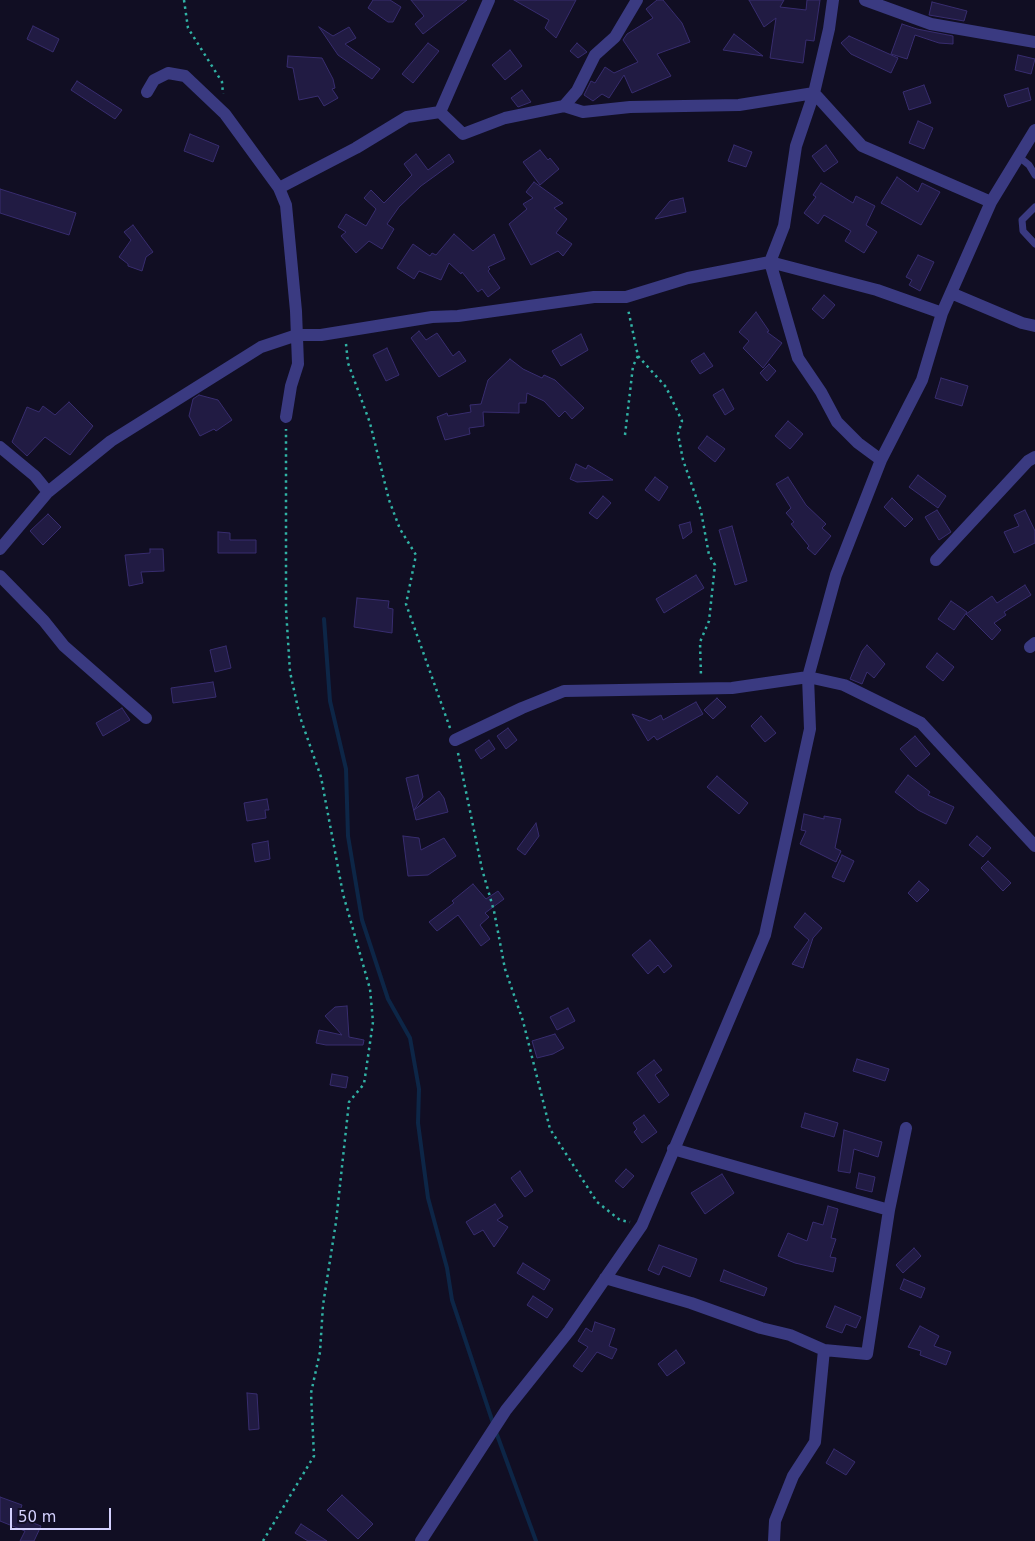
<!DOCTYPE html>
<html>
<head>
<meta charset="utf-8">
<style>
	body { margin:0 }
	#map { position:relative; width:1035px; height:1541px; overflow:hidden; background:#110e23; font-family:"DejaVu Sans",sans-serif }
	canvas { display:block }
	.scale { position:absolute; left:10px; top:1508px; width:101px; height:22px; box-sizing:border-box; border:2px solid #d4d1fe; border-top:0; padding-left:6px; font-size:15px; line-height:18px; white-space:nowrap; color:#d4d1fe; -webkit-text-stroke:4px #110e23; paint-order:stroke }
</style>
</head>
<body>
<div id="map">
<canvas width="1035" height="1541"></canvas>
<div class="scale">50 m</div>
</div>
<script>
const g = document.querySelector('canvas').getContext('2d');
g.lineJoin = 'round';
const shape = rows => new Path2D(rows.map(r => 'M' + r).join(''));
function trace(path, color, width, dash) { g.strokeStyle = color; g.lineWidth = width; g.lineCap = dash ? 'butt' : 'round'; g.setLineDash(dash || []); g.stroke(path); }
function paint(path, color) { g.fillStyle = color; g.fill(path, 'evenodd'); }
trace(shape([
	[324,619,330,701,346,769,348,836,362,920,388,999,410,1038,419,1089,418,1123,428,1198,447,1268,452,1300,493,1423],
	[496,1432,536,1541]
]), '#0d2647', 4);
const building = shape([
	[373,0,390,0,401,7,393,22,388,22,368,8,373,0],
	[411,0,467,0,423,34,415,24,424,16,411,0],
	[514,0,576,0,556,38,545,28,549,20,514,0],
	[657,0,663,0,682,23,690,42,657,54,671,76,632,93,624,75,609,98,602,94,593,101,584,95,591,81,595,83,605,67,614,73,638,62,623,40,627,34,653,18,646,9,657,0],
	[749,0,784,0,780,7,806,10,807,0,820,0,814,41,806,40,803,63,770,58,776,18,764,27,749,0],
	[932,2,967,11,964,21,929,15,932,2],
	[902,24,917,29,953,36,953,44,939,43,915,35,907,59,891,54,902,24],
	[33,26,59,39,53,52,27,39,33,26],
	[319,27,333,36,349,27,356,38,345,44,380,69,372,79,338,55,319,27],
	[734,34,763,56,723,50,734,34],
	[849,36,898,58,891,73,851,54,841,43,849,36],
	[428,43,439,51,413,83,402,74,428,43],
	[577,43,587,52,578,58,570,51,577,43],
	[510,50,522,66,505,80,492,65,510,50],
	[1018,55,1035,59,1031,74,1015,70,1018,55],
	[288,56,322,58,333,79,335,88,332,89,338,98,324,106,318,96,299,100,293,68,287,67,288,56],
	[77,81,122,110,115,119,71,90,77,81],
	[924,85,931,103,909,110,903,92,924,85],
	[1028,88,1031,100,1008,107,1004,95,1028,88],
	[522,90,531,102,518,107,511,98,522,90],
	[918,121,933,128,924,149,909,143,918,121],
	[190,134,219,146,213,162,184,151,190,134],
	[734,145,752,152,746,167,728,161,734,145],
	[826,145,838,162,824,172,812,156,826,145],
	[540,150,548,160,550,158,559,169,540,185,523,162,540,150],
	[416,154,428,170,449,154,454,162,421,186,399,207,387,224,394,229,382,249,369,241,356,253,341,236,346,232,338,227,346,214,366,226,376,209,364,198,371,190,384,203,412,175,404,164,416,154],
	[897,177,918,192,922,183,940,192,921,225,881,203,897,177],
	[534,182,563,203,554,208,567,219,556,233,572,244,563,256,558,251,531,265,509,224,527,209,523,204,533,198,526,192,534,182],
	[821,183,853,203,856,196,875,206,866,225,877,232,864,253,845,241,851,231,824,215,818,224,804,213,816,197,813,195,821,183],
	[0,189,76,213,69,235,0,213,0,189],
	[683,198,686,212,655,219,670,201,683,198],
	[133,225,153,252,146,257,142,271,128,266,128,264,119,257,131,240,124,232,133,225],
	[454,234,473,251,494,234,505,259,488,267,490,269,488,271,500,288,488,297,482,289,478,292,462,272,461,274,449,263,441,280,419,271,414,279,397,268,413,244,430,256,432,253,436,255,454,234],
	[918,255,934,262,920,291,909,285,912,280,906,277,918,255],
	[824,295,835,305,823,319,812,309,824,295],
	[756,312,769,331,767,332,782,343,763,368,743,348,749,341,739,332,756,312],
	[419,331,426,340,437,333,453,356,459,351,466,361,439,377,411,338,419,331],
	[581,334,588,350,561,366,552,351,581,334],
	[387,348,399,375,386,381,373,355,387,348],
	[704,353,713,366,700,374,691,361,704,353],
	[510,359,523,369,542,378,544,375,555,380,584,408,572,419,565,411,559,417,544,401,527,393,526,403,519,403,519,413,483,412,484,426,469,428,470,434,445,440,437,417,447,413,448,416,471,412,470,405,481,404,488,380,510,359],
	[769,364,776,371,767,381,760,373,769,364],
	[941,378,968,386,962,406,935,398,941,378],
	[723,389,734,409,725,415,713,395,723,389],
	[199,395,218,400,232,420,216,431,214,429,200,436,189,416,193,399,199,395],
	[69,402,93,426,70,455,45,437,27,456,12,442,27,407,39,412,43,406,55,415,69,402],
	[788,421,803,434,790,449,775,436,788,421],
	[707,436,725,449,715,462,698,448,707,436],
	[576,464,586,469,588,465,613,480,577,482,570,479,576,464],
	[918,475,946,496,938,508,909,487,918,475],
	[655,477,668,487,659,501,645,490,655,477],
	[788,477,806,505,826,524,822,528,831,536,815,555,807,548,809,546,791,524,794,522,786,513,791,508,776,484,788,477],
	[603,496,611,503,597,519,589,513,603,496],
	[892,498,913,519,905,527,884,507,892,498],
	[937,510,951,532,939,540,925,517,937,510],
	[1025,510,1035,531,1035,543,1014,553,1004,532,1019,526,1014,515,1025,510],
	[48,514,61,527,43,545,30,531,48,514],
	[690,522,692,532,683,539,679,525,690,522],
	[732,526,747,581,735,585,719,530,732,526],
	[218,532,230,533,230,540,256,540,256,553,218,553,218,532],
	[150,549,163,549,164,571,141,572,143,583,129,586,125,555,150,553,150,549],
	[696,575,704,588,664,613,656,599,696,575],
	[1025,585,1031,595,1004,612,1006,615,994,623,1001,630,992,640,966,614,992,596,997,603,1025,585],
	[357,598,389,601,388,608,393,609,392,633,354,627,357,598],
	[951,601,967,612,954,630,938,619,951,601],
	[867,645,885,664,874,678,867,672,862,684,850,679,862,651,867,645],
	[226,646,231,668,215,672,210,650,226,646],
	[937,653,954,667,943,681,926,667,937,653],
	[213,682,216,697,173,703,171,688,213,682],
	[717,698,726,707,713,719,704,710,717,698],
	[696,702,703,714,657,740,654,736,648,741,632,714,650,721,661,715,663,720,696,702],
	[122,708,130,720,103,736,96,723,122,708],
	[761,716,776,733,765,742,751,726,761,716],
	[508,728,517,740,506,749,497,736,508,728],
	[915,736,930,754,916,767,900,749,915,736],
	[489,740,495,749,481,759,475,750,489,740],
	[418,775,423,797,414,810,439,791,444,798,448,812,416,820,406,778,418,775],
	[908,775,930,792,928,795,954,807,946,824,918,810,895,792,908,775],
	[717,776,748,803,739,814,707,787,717,776],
	[267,799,269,810,265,810,266,818,247,821,244,803,267,799],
	[804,814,824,819,824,816,841,819,835,848,841,851,836,862,800,844,806,831,801,830,804,814],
	[536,823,539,836,525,855,517,849,536,823],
	[403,836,419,838,421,850,444,838,456,856,428,875,408,876,403,836],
	[977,836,991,848,983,857,969,845,977,836],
	[268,841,270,859,255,862,252,844,268,841],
	[842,855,854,861,844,882,832,877,842,855],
	[988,861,1011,883,1003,891,981,868,988,861],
	[919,881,929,890,917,902,908,893,919,881],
	[473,884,486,899,498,891,504,899,485,913,489,917,480,925,490,939,481,946,458,915,437,931,429,922,454,903,452,901,473,884],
	[805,913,822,928,813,938,803,968,792,964,809,940,794,927,805,913],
	[650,940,672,966,664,973,658,965,648,974,632,955,650,940],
	[347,1006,349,1037,364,1040,363,1045,326,1045,316,1043,319,1030,342,1035,325,1016,335,1007,347,1006],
	[568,1008,575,1021,557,1030,550,1017,568,1008],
	[555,1034,564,1048,553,1054,537,1058,532,1041,555,1034],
	[857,1059,889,1069,885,1081,853,1071,857,1059],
	[654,1060,662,1070,655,1075,669,1095,659,1103,637,1073,654,1060],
	[332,1074,348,1077,346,1088,330,1085,332,1074],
	[805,1113,838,1123,834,1137,801,1127,805,1113],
	[644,1115,657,1132,642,1143,634,1132,637,1129,633,1123,644,1115],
	[844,1130,882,1142,878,1157,854,1149,850,1173,838,1171,844,1130],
	[626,1169,634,1176,623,1188,615,1181,626,1169],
	[520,1171,533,1191,525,1197,511,1178,520,1171],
	[859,1173,875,1177,872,1192,856,1188,859,1173],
	[722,1174,734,1193,705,1214,691,1193,722,1174],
	[495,1204,503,1216,497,1220,508,1227,494,1247,483,1230,474,1235,466,1222,495,1204],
	[828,1206,838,1209,831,1238,836,1239,830,1257,836,1258,833,1272,795,1263,778,1256,788,1233,807,1241,813,1222,823,1225,828,1206],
	[659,1245,697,1259,690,1277,663,1266,659,1275,648,1270,659,1245],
	[914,1248,921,1256,903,1273,896,1265,914,1248],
	[523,1263,550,1280,544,1290,517,1273,523,1263],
	[724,1270,767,1288,764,1296,720,1281,724,1270],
	[904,1279,925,1288,921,1298,900,1289,904,1279],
	[533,1296,553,1309,547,1318,527,1305,533,1296],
	[835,1306,861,1317,856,1328,846,1324,842,1333,826,1327,835,1306],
	[595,1322,615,1329,609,1346,617,1349,612,1359,597,1352,582,1372,573,1366,588,1347,578,1341,586,1328,592,1332,595,1322],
	[920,1326,939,1336,934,1346,951,1352,946,1365,920,1355,921,1351,908,1347,920,1326],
	[676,1350,685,1363,667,1376,658,1364,676,1350],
	[247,1393,257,1394,259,1429,249,1430,247,1393],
	[834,1449,855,1462,846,1475,826,1463,834,1449],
	[342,1495,373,1524,358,1539,327,1510,342,1495],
	[0,1497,22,1505,18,1517,41,1526,34,1541,20,1541,25,1531,0,1521,0,1497],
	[301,1524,327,1541,308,1541,295,1533,301,1524]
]);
paint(building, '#211b43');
trace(building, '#382d6f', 1);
trace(shape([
	[184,0,188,28,222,82,223,94],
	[346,344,348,363,370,423,389,500,400,529,416,555,406,604,450,728],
	[638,356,666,387,682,421,678,434,683,460,701,511,709,555,715,565,709,621,700,642,701,676],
	[625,435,633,366,638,356,628,309],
	[458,753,482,869,494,911,505,969,523,1021,550,1129,597,1202,620,1220,630,1222],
	[263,1541,314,1456,311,1393,320,1352,323,1305,336,1222,349,1102,364,1084,373,1022,370,989,343,894,321,777,300,717,290,672,286,609,286,429]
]), '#31b2a5', 2.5, [2.5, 4]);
trace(shape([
	[1019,157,1029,165,1035,175],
	[1035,207,1022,220,1023,231,1035,244]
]), '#3a3a81', 7);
trace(shape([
	[865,0,931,24,1035,42],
	[147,92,154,80,168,73,185,76,225,114,279,188],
	[564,106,583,112,630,107,739,105,814,93,862,146,991,202],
	[440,112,463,134,505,118,564,106,577,91,595,55,615,37,637,0],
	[770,262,798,358,821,392,837,422,858,443,881,460],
	[770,262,877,290,942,313],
	[951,293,1022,323,1035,326],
	[286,417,291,386,298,364,296,311,286,205,279,188,356,148,407,117,440,112,489,0],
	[0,447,35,476,48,492],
	[0,549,48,492,111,441,261,347,297,335,321,335,432,317,458,316,594,297,626,297,688,278,770,262,784,226,796,146,814,93,829,29,833,0],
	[936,560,1028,461,1035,457],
	[0,576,44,621,64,646,146,718],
	[1030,647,1035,643],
	[455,740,522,708,564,691,732,688,808,677,844,685,921,723,1035,846],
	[673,1149,889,1210],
	[605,1278,691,1303,761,1328,790,1335,824,1350,867,1354,889,1210,906,1128],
	[421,1541,506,1410,569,1331,642,1225,765,935,810,729,808,677,836,575,881,460,922,380,942,313,991,202,1035,130],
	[774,1541,775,1521,793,1476,815,1442,824,1350]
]), '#3a3a81', 12);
</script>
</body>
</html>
